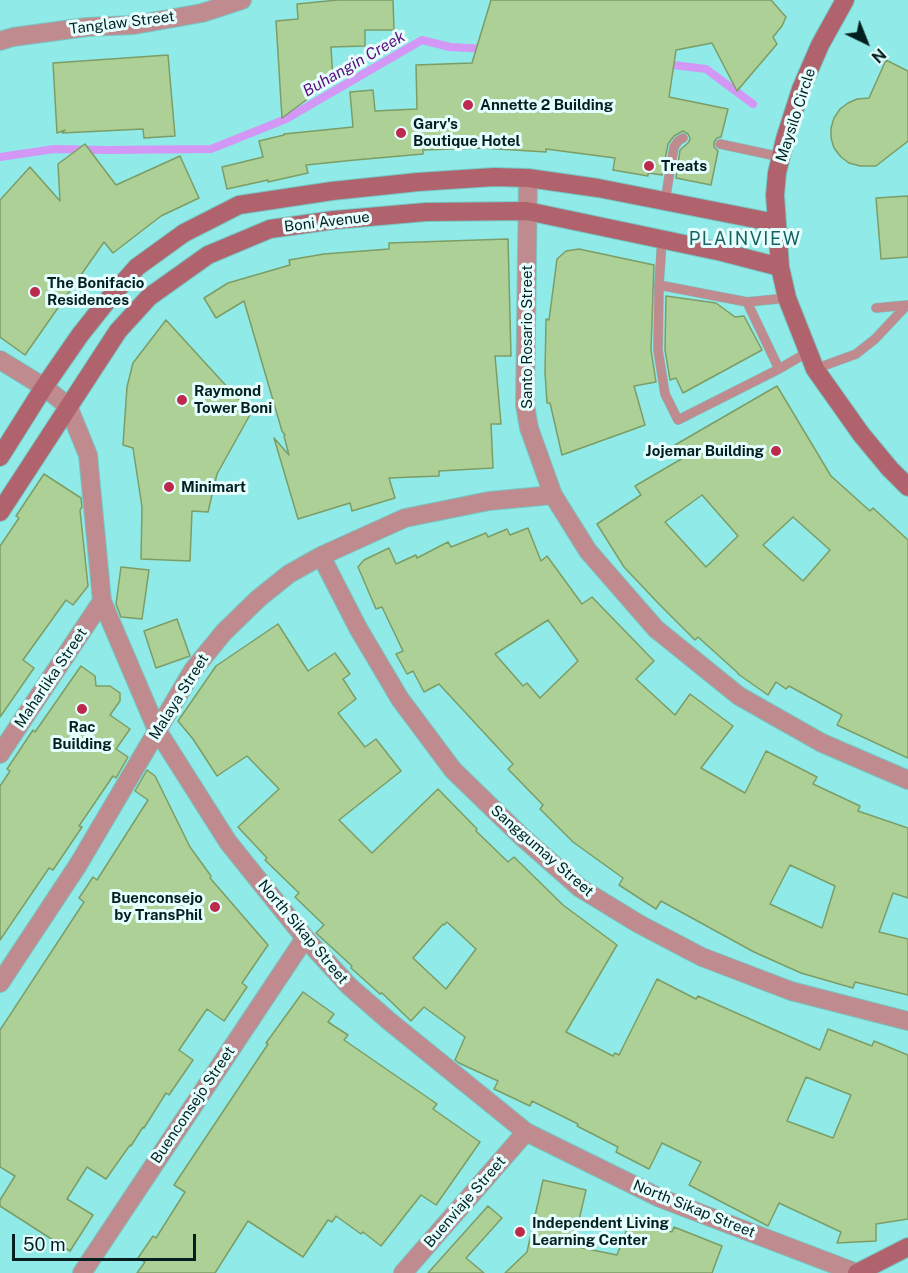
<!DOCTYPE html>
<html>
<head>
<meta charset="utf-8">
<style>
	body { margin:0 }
	#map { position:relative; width:908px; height:1273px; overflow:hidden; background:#90eae7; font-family:"Public Sans",sans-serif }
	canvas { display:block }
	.north { position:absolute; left:836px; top:12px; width:60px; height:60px; -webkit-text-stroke:4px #e6fffe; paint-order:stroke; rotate:137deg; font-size:16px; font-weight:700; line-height:24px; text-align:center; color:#032020 }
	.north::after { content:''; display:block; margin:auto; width:21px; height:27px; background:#032020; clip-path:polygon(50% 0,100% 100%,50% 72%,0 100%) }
	.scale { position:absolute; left:12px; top:1234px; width:184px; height:27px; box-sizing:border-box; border:3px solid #032020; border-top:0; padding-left:8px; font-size:18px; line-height:21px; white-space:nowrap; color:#032020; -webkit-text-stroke:4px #e6fffe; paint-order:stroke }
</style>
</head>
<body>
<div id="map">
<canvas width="908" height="1273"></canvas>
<div class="north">N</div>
<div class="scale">50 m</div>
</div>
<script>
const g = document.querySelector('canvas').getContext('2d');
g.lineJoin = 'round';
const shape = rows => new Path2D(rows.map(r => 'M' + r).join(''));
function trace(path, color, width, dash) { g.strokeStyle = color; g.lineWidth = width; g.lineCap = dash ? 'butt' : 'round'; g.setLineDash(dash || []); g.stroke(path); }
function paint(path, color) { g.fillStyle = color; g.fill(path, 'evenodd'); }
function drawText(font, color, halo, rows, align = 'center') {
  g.font = font + ' "Public Sans",sans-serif'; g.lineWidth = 6; g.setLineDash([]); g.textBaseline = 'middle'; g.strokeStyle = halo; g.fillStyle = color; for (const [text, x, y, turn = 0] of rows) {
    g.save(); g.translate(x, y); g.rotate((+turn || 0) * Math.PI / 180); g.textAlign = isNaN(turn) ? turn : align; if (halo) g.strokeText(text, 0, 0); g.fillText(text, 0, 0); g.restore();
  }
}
trace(shape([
	[665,64,706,69,753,104],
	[0,157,54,149,107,150,211,149,286,119,422,40,450,47,486,49]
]), '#d397f5', 8);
const building = shape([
	[338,0,393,0,394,30,365,30,365,46,331,47,333,80,282,118,276,21,298,19,297,4,338,0],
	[491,0,771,0,786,17,782,26,773,37,777,44,737,91,712,43,676,50,669,97,728,109,721,137,717,138,714,142,714,147,718,151,711,185,676,178,680,150,689,142,690,138,688,134,683,131,674,136,668,144,662,175,648,173,648,176,613,170,615,158,546,149,546,152,482,148,423,150,423,154,355,160,306,165,308,173,268,182,268,180,227,189,222,167,263,157,259,141,284,135,284,134,353,127,350,92,373,90,375,111,417,109,416,65,472,63,491,0],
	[168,55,175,136,144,138,143,129,62,133,65,130,57,133,53,63,168,55],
	[886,60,908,71,908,141,876,166,860,166,849,163,841,157,834,148,831,138,831,128,834,118,840,109,848,103,857,99,869,98,886,60],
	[85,144,116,185,180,156,199,198,161,216,113,253,104,242,25,355,0,337,0,200,30,167,60,201,58,164,85,144],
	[908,196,908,257,881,259,876,198,908,196],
	[508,239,511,356,495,356,501,424,491,424,493,468,439,471,439,476,389,478,395,498,352,511,350,503,298,519,274,438,289,455,284,436,285,435,282,431,244,301,216,318,204,298,228,283,290,265,289,260,324,254,389,249,389,243,508,239],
	[579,249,654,265,651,350,656,382,634,386,645,425,562,455,550,403,547,403,545,372,546,319,549,320,557,259,566,251,579,249],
	[666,296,716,303,735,317,744,316,762,350,683,393,676,378,670,380,665,350,666,296],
	[166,320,251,413,217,474,208,512,192,511,190,561,141,559,142,507,133,448,123,445,127,387,133,363,166,320],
	[777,386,831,476,870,511,873,508,908,540,908,758,837,725,842,715,789,686,786,689,776,682,768,695,738,674,738,673,698,637,695,640,659,604,624,567,597,524,641,495,635,486,683,458,675,445,777,386],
	[702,495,738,536,706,567,665,522,702,495],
	[793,517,830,550,803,581,763,545,793,517],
	[44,474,81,498,82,507,80,510,88,586,73,605,66,600,23,660,34,668,0,717,0,546,19,518,16,516,44,474],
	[528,528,541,561,547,556,582,604,592,597,654,661,636,679,675,715,690,694,733,726,701,768,745,793,766,751,817,777,813,784,860,806,858,811,908,828,908,898,893,893,879,932,908,939,908,995,855,982,853,988,801,973,754,952,661,901,656,909,619,885,623,878,573,842,540,809,543,805,508,769,513,764,439,684,424,692,413,671,407,674,396,654,403,651,382,607,376,609,358,567,364,560,389,548,396,564,416,555,417,558,448,542,451,547,486,533,488,537,507,529,510,535,528,528],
	[548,620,578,661,540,698,527,683,523,686,495,654,548,620],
	[790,865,835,886,822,928,770,904,790,865],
	[121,567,149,570,142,619,121,617,116,604,121,567],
	[177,619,190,656,156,668,144,631,177,619],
	[278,624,308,671,335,653,350,674,343,679,356,699,338,713,365,747,376,739,401,771,339,820,372,853,438,789,477,829,476,831,508,862,514,857,563,905,617,945,566,1032,613,1056,615,1053,619,1055,657,979,696,999,698,996,820,1050,828,1029,872,1046,874,1041,908,1055,908,1219,876,1224,876,1241,837,1243,841,1232,779,1203,768,1226,689,1185,701,1162,662,1143,649,1169,616,1152,618,1147,577,1126,578,1124,532,1101,530,1106,494,1089,498,1081,459,1063,455,1060,465,1037,424,1007,411,1021,382,993,380,994,351,968,352,966,316,933,324,925,295,897,299,893,265,860,267,858,238,827,279,789,247,756,217,776,193,739,178,721,216,666,278,624],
	[447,922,476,949,446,989,413,958,443,924,444,925,447,922],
	[806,1077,851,1095,833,1138,787,1121,806,1077],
	[81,666,95,676,96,686,110,686,120,693,120,701,110,715,130,729,116,749,128,757,116,778,113,776,79,826,82,827,53,870,49,868,0,940,0,786,10,771,7,769,33,730,35,732,81,666],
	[147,770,155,776,190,847,211,876,210,878,268,945,242,983,247,987,224,1021,207,1009,179,1050,193,1060,169,1095,166,1093,144,1128,143,1127,131,1146,130,1145,106,1179,87,1167,67,1199,93,1215,70,1251,0,1206,0,1200,15,1176,0,1167,0,1030,84,902,79,898,93,877,97,880,148,800,135,791,147,770],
	[303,992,334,1014,328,1022,348,1035,344,1040,437,1104,433,1109,480,1142,436,1205,421,1195,381,1246,363,1232,361,1234,336,1216,332,1222,328,1220,303,1257,248,1221,215,1273,137,1273,145,1262,138,1258,153,1236,156,1238,185,1192,174,1185,268,1044,266,1043,303,992],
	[543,1180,586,1190,573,1246,617,1255,632,1216,672,1232,674,1227,722,1246,712,1273,505,1273,527,1252,543,1180],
	[488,1206,502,1218,466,1258,484,1273,428,1273,488,1206]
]);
paint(building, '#add096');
trace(building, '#7c9d65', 1.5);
const lane = shape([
	[720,144,781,157],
	[665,201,674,147,678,141,683,138],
	[662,239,659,285,658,350,665,394,678,420,779,369,808,352],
	[659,285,747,302,787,298],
	[747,302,779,369],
	[876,308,908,305],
	[815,369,856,354,875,339,907,305]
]);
const street = shape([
	[0,41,13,37,87,27,134,25,202,13,242,0],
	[528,178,525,405,529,428,553,495,588,551,656,629,739,696,822,743,908,780],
	[0,360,44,387,68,406,88,455,102,601,157,730,228,842,305,938,349,986,389,1021,526,1132,660,1198,857,1273],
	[321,556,358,628,400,699,453,770,521,836,580,888,639,924,702,957,791,991,908,1021],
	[0,754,102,601],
	[0,983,78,865,193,670,224,632,259,598,289,574,321,556,405,518,489,501,553,495],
	[82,1273,305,938],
	[403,1273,526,1132]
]);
const secondary = shape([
	[845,0,820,45,801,89,785,139,777,173,775,195,780,267,787,298,815,369,861,434,890,469,908,487],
	[0,457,44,387,80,335,107,301,137,267,184,233,239,205,332,191,418,182,494,177,528,178,598,188,776,223],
	[0,512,118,331,149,297,208,255,270,229,334,220,426,212,527,211,722,252,780,267],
	[857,1273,908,1247]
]);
trace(lane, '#77c6c3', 10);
trace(street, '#77c6c3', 20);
trace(secondary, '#77c6c3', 20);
trace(lane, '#c08b8f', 9);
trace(street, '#c08b8f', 18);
trace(secondary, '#b0636c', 18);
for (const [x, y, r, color] of [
	[468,105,6,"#bb2a4c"],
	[401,133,6,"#bb2a4c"],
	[649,166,6,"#bb2a4c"],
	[35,292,6,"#bb2a4c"],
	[182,400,6,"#bb2a4c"],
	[776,451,6,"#bb2a4c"],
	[169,487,6,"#bb2a4c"],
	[82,709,6,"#bb2a4c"],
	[215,907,6,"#bb2a4c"],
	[520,1232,6,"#bb2a4c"]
]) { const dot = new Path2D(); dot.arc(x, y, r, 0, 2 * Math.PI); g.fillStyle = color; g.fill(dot); trace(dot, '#e6fffe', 2); }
drawText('15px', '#032020', '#e6fffe', [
	["Tanglaw Street",122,23,-7],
	["Maysilo Circle",796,115,-72],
	["Boni Avenue",327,222,-7],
	["Santo Rosario Street",527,337,-90],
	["Maharlika Street",51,678,-56],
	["Malaya Street",179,697,-58],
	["Sanggumay Street",542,851,41],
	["North Sikap Street",303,932,50],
	["Buenconsejo Street",193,1105,-56],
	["Buenviaje Street",465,1202,-49],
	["North Sikap Street",694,1209,22]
]);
drawText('bold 15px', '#032020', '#e6fffe', [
	["Annette 2 Building",480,105],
	["Garv's",413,124],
	["Boutique Hotel",413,141],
	["Treats",661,166],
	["The Bonifacio",47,283],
	["Residences",47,300],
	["Raymond",194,391],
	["Tower Boni",194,408],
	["Jojemar Building",764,451,"right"],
	["Minimart",181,487],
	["Rac",82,727,"center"],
	["Building",82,744,"center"],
	["Buenconsejo",203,898,"right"],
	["by TransPhil",203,915,"right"],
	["Independent Living",532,1223],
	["Learning Center",532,1240]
], 'left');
drawText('italic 16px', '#611082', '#e6fffe', [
	["Buhangin Creek",354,64,-30]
]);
g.letterSpacing = '1.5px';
drawText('18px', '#176160', '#e6fffe', [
	["PLAINVIEW",745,239]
]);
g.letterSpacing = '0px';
</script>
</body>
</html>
